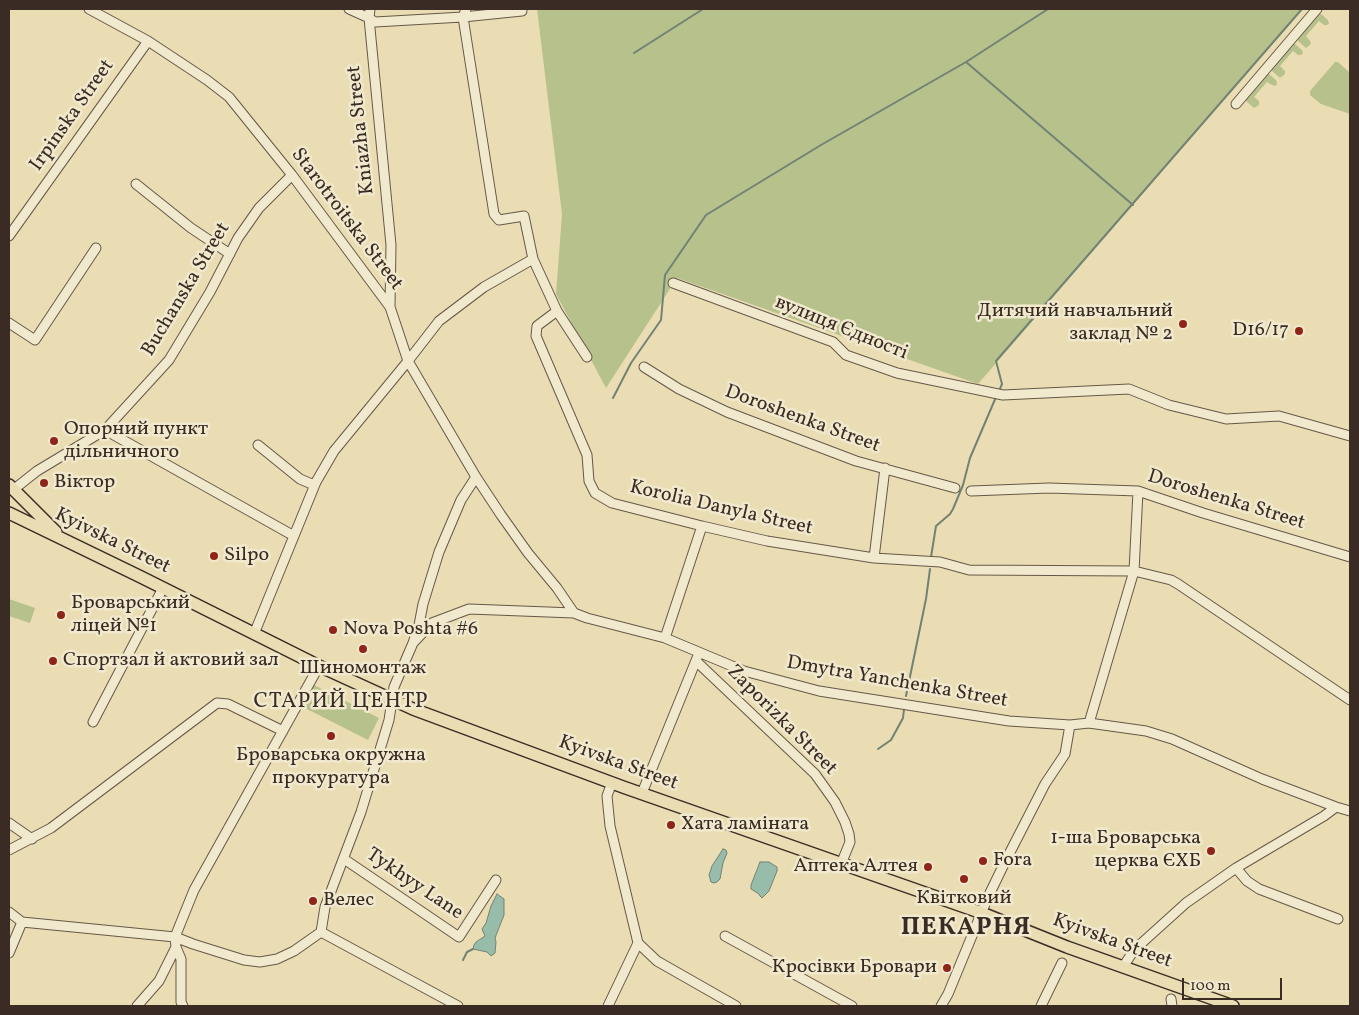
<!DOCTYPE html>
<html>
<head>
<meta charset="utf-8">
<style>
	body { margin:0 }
	#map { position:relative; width:1359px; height:1015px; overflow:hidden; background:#eaddb3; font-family:Vollkorn,serif }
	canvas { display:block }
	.frame { position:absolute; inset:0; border:10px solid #3a2c24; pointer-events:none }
	.scale { position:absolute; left:1182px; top:978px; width:100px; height:22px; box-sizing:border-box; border:2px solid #3a2c24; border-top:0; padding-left:6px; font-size:15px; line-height:18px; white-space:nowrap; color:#3a2c24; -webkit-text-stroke:4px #f1e9ce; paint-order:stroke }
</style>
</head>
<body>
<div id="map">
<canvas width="1359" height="1015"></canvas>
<div class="frame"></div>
<div class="scale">100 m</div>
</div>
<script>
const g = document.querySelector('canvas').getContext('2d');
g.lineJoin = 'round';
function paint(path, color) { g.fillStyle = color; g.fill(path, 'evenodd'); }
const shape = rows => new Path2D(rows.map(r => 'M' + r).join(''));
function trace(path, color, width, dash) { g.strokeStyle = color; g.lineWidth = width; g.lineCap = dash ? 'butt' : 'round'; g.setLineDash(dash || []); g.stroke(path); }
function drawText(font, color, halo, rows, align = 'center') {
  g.font = font + ' Vollkorn,serif'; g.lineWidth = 5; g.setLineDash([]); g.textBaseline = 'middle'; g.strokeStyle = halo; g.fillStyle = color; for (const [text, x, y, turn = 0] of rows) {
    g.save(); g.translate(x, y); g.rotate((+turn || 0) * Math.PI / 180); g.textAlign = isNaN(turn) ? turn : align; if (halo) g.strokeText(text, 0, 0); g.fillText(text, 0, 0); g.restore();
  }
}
paint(shape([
	[537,9,1302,9,978,384,677,278,606,388,556,294,562,214],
	[1318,14,1321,14,1328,20,1329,24,1327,25,1324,25,1319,21,1306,36,1310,41,1311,44,1306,48,1298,41,1297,38],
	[1292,44,1295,44,1302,50,1303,53,1301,55,1298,55,1293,51,1280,66,1285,71,1285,74,1280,78,1272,71,1271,67],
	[1335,62,1338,62,1350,73,1350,114,1321,104,1310,95,1310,91],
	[1266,74,1269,74,1276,80,1277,84,1275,86,1272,85,1267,82,1254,97,1259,101,1259,105,1254,108,1246,101,1245,98],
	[9,599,35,608,30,623,9,616],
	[312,684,379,718,368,740,301,706]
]), '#b7c18c');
const water = shape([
	[723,849,726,850,727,853,723,863,720,879,717,882,714,883,711,882,709,875,712,866,723,849],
	[760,862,769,862,777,867,777,871,769,891,762,898,760,896,759,894,751,889,751,885,760,862],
	[497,894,504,899,504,915,495,938,496,942,495,953,491,956,487,952,473,949,474,945,476,942,485,936,482,929,486,923,491,906,497,894]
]);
paint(water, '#98bcaa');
trace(water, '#728274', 1);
trace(shape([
	[634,53,703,9],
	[966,62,1133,205],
	[999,391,1002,384,996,361,1302,9],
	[613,398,631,363,661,320,665,275,706,215,821,145,966,62,1048,9],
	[931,557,936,526,950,514,953,509,963,485,970,458,996,397],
	[906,696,926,599,930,569],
	[878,749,891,740,903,718,904,709],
	[463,960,467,952,473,949]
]), '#728274', 2);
const minor = shape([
	[89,9,148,41,207,80,229,97,292,175,390,307,408,361,476,477,501,515,528,553,557,588,574,613],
	[349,9,369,18,375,22,463,17,522,11],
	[370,9,369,18,391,245,390,307],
	[466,9,463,17,494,214,499,220,524,216,533,259,557,311,587,357],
	[1236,104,1317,9],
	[136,184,191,228,230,254],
	[9,236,148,41],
	[673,283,833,342,846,355,897,373,1003,395,1129,389,1169,405,1226,419,1279,416,1350,436],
	[557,311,537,326,536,336,587,455,589,481,595,493,612,503,702,526,767,541,874,558,940,562,969,570,1134,571,1171,580,1178,584,1350,700],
	[9,323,35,340,96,248],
	[644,367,679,389,727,412,856,461,955,488],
	[105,430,294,536],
	[258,445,300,479,314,485],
	[13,490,37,471,105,430,169,360,210,292,238,238,259,208,292,175],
	[971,491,1049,488,1138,491,1203,513,1350,557],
	[874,558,885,468],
	[254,634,316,482,334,451,408,361,439,321,484,287,533,259],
	[665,638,702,526],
	[413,643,432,623,469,609,574,613,587,618,665,638,744,671,819,691,1009,721,1070,725,1089,723,1146,731,1172,739,1262,779,1336,807,1350,811],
	[696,661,815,774,835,802,845,822,849,834,850,842,841,864],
	[93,722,163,588],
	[1089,723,1134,571,1138,491],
	[642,793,697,658],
	[9,823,32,839],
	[9,850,51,828,217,703,228,704,283,731],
	[344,859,459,937,496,880],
	[1236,868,1247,881,1259,889,1338,919],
	[9,912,22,922,175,937,193,944,244,960,260,962,277,959,294,951,321,932],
	[321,932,325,907,361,812,389,720,394,687,413,643,419,625,423,604,439,552,461,500,476,477],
	[321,932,458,1006],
	[725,936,852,1006],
	[638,943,657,961,736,1006],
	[9,953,22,922],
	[1123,967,1134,950,1186,903,1236,868,1324,816,1336,807],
	[1171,999,1172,1006],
	[137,1006,159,981,176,947],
	[183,1006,181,1002,181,959,176,947,175,937,194,890,319,666],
	[608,1006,638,943,610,826,607,796,612,782],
	[941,1006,948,994,988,897,1005,862,1045,784,1065,754,1070,725],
	[1041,1006,1062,963]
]);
const major = shape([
	[9,485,56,532],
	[9,513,141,577,319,666,413,709,623,787,982,913,1067,947,1233,1006]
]);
trace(minor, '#665848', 11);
trace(major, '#3a2c24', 14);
trace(minor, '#f1e9ce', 9);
trace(major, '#eaddb3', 11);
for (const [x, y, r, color] of [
	[1183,324,5,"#8f2418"],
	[1299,331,5,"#8f2418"],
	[54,441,5,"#8f2418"],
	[44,483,5,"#8f2418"],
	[214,556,5,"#8f2418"],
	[61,615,5,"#8f2418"],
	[333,630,5,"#8f2418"],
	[363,649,5,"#8f2418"],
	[53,661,5,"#8f2418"],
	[331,736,5,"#8f2418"],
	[671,825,5,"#8f2418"],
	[1211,851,5,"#8f2418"],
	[983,861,5,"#8f2418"],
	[928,867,5,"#8f2418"],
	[964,879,5,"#8f2418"],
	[313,901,5,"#8f2418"],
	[947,968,5,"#8f2418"]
]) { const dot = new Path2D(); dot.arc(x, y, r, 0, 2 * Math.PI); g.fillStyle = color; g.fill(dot); trace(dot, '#f1e9ce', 2); }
drawText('20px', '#3a2c24', '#f1e9ce', [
	["Irpinska Street",73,116,-55],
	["Kniazha Street",362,130,-96],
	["Starotroitska Street",346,220,53],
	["Buchanska Street",187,290,-59],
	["вулиця Єдності",841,329,22],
	["Doroshenka Street",802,420,20],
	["Doroshenka Street",1226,501,17],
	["Korolia Danyla Street",721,509,13],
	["Kyivska Street",112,542,26],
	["Dmytra Yanchenka Street",897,683,10],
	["Zaporizka Street",781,721,45],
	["Kyivska Street",618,764,20],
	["Tykhyy Lane",414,885,34],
	["Kyivska Street",1112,942,20]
]);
drawText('20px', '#3a2c24', '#f1e9ce', [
	["Дитячий навчальний",1173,312,"right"],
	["заклад № 2",1173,335,"right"],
	["D16/17",1289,331,"right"],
	["Опорний пункт",64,430],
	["дільничного",64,453],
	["Віктор",54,483],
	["Silpo",224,556],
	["Броварський",71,604],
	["ліцей №1",71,627],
	["Nova Poshta #6",343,630],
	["Спортзал й актовий зал",63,661],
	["Шиномонтаж",363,669,"center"],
	["Броварська окружна",331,756,"center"],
	["прокуратура",331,779,"center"],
	["Хата ламіната",681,825],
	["1-ша Броварська",1201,839,"right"],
	["церква ЄХБ",1201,862,"right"],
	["Fora",993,861],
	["Аптека Алтея",918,867,"right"],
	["Квітковий",964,899,"center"],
	["Велес",323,901],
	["Кросівки Бровари",937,968,"right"]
], 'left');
g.letterSpacing = '1px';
drawText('22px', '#3a2c24', '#f1e9ce', [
	["СТАРИЙ ЦЕНТР",341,703]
]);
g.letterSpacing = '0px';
g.letterSpacing = '1px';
drawText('bold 25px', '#3a2c24', '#f1e9ce', [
	["ПЕКАРНЯ",966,929]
]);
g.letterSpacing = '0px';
</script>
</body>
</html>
